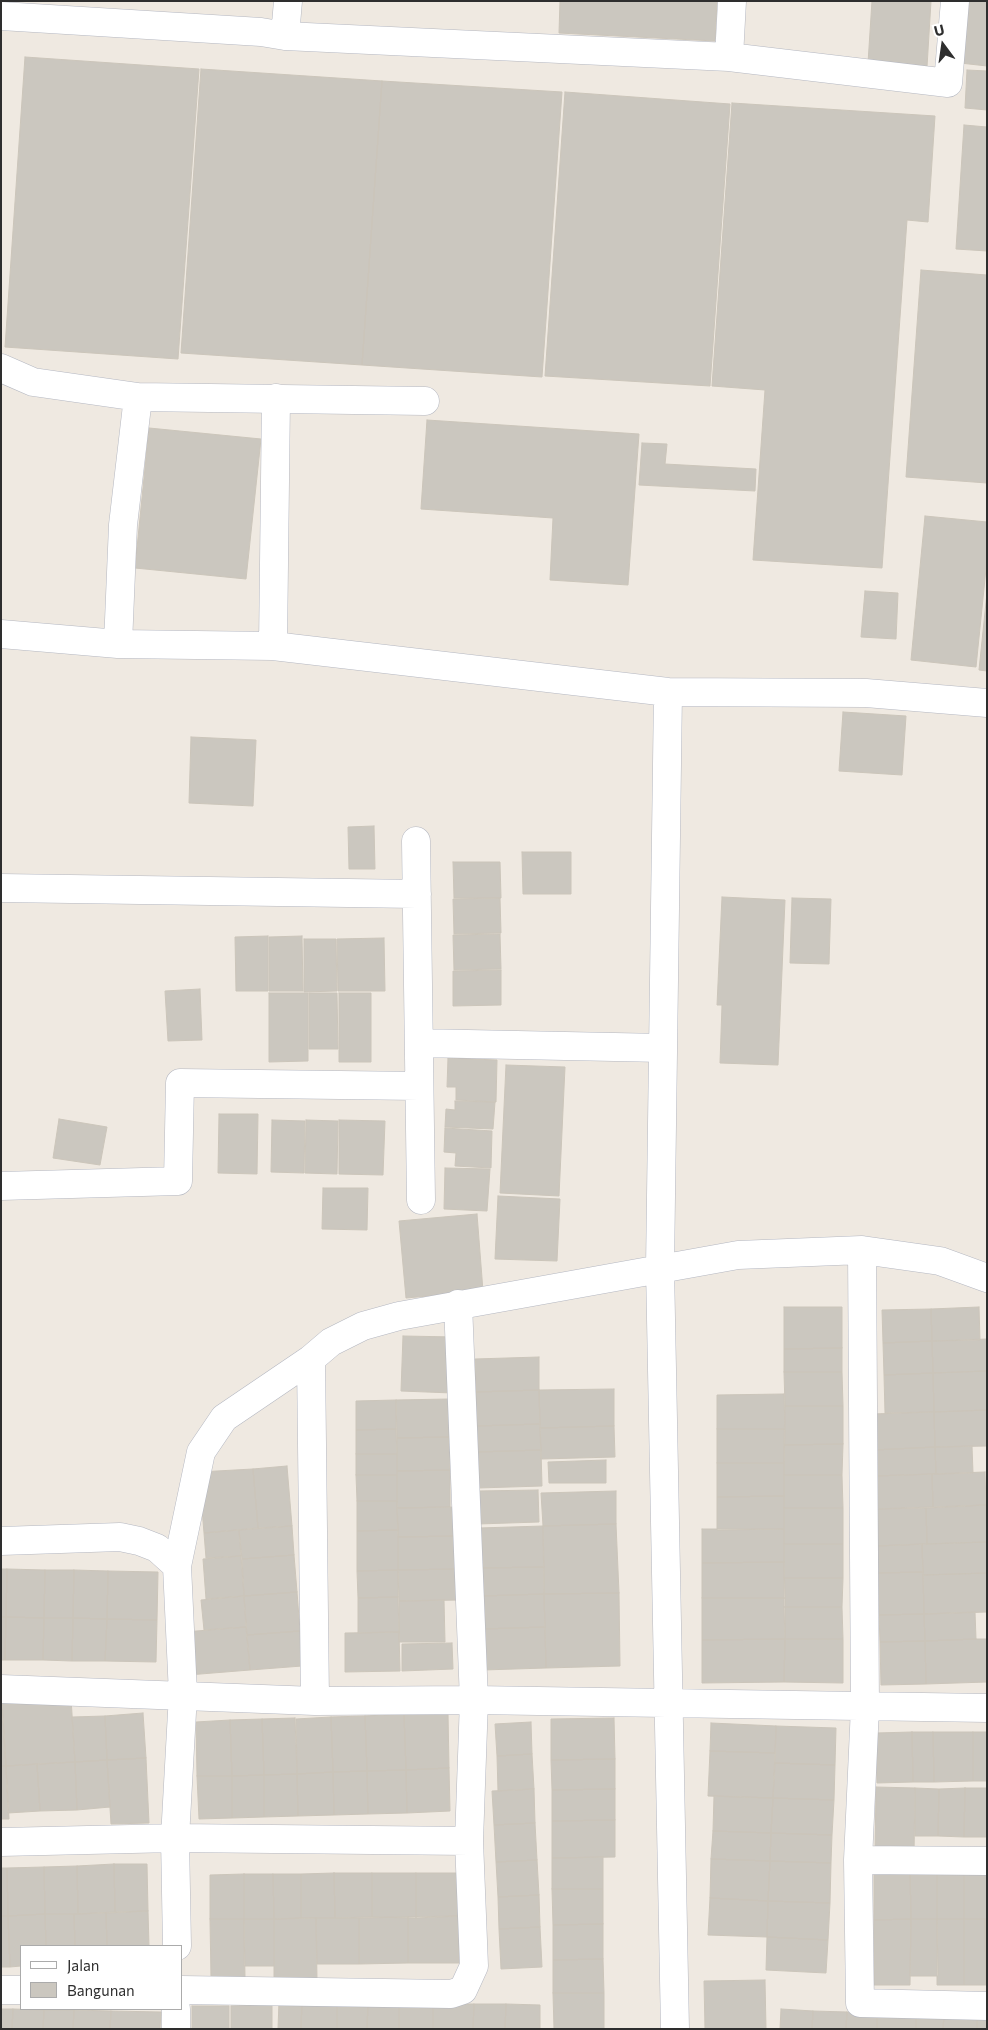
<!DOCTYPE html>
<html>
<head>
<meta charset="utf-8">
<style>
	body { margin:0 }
	#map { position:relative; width:988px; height:2030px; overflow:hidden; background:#efe9e1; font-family:Commissioner,sans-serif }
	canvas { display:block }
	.frame { position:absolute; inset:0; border:2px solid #2e2e2e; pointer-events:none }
	.legend { position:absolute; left:20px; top:1945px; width:162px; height:65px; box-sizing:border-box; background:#fff; border:1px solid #ababab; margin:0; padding:6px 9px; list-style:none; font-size:15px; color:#2e2e2e }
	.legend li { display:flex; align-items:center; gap:10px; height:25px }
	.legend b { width:25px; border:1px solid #ababab }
	.north { position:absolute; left:918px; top:20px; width:50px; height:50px; -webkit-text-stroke:4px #fff; paint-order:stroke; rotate:346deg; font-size:14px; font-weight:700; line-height:20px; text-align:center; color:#2e2e2e }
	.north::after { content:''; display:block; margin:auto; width:18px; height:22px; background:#2e2e2e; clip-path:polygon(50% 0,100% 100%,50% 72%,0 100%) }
</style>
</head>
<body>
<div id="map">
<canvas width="988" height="2030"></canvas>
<div class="frame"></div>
<ul class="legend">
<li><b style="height:6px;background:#fff"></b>Jalan</li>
<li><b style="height:14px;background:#cbc7bf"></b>Bangunan</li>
</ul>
<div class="north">U</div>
</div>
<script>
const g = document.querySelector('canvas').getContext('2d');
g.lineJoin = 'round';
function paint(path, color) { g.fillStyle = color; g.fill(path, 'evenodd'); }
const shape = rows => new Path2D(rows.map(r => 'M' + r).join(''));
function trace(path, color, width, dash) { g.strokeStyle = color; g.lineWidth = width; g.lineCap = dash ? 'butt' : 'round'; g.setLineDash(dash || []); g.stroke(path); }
const building = shape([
	[560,1,717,1,715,41,559,33,560,1],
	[872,1,931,1,927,67,868,63,872,1],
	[967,1,987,1,987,66,960,63,967,1],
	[25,57,199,69,178,359,5,347,25,57],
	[201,69,382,81,362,365,181,353,201,69],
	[967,70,987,71,987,110,965,108,967,70],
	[382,81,562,92,542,377,362,365,382,81],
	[565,92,730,104,710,386,545,376,565,92],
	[732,103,935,116,928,222,907,220,882,568,753,560,765,390,712,386,732,103],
	[964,125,987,127,987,251,956,249,964,125],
	[921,270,987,275,987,483,906,477,921,270],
	[427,420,639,434,628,585,550,580,553,518,421,509,427,420],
	[149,428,261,439,246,579,135,568,149,428],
	[642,443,667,444,665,464,756,469,755,491,639,485,642,443],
	[925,516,987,522,987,559,976,667,911,660,925,516],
	[865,591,898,593,896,639,861,637,865,591],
	[987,593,987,671,979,670,987,593],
	[843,712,906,716,902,775,839,771,843,712],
	[191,737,256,740,253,806,189,803,191,737],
	[374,826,375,869,349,869,348,827,374,826],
	[522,852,571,852,571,894,523,894,522,852],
	[453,862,500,862,501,898,454,898,453,862],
	[722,897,785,900,778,1065,720,1063,722,1005,717,1005,722,897],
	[500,898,501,933,454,934,453,899,500,898],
	[792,898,831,899,829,964,790,963,792,898],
	[500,934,501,969,454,970,453,935,500,934],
	[268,936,268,991,236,991,235,937,268,936],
	[302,936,303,991,269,991,269,937,302,936],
	[384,938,385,991,338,991,337,939,384,938],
	[304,939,336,939,337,991,304,992,304,939],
	[501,970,501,1005,453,1006,453,971,501,970],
	[200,989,202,1040,168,1041,165,991,200,989],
	[269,993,308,993,308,1061,269,1062,269,993],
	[309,993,337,993,338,1049,309,1049,309,993],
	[339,993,371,993,371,1062,339,1062,339,993],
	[448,1058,497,1060,496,1102,456,1100,456,1087,447,1087,448,1058],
	[506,1065,565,1067,559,1196,500,1193,506,1065],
	[455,1101,495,1102,493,1129,445,1127,446,1109,455,1110,455,1101],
	[219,1114,258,1114,257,1174,218,1173,219,1114],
	[59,1119,107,1127,100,1165,53,1158,59,1119],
	[272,1120,305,1121,304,1173,271,1172,272,1120],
	[306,1120,338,1121,337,1174,305,1173,306,1120],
	[339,1120,385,1121,383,1175,339,1174,339,1120],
	[445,1128,492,1131,491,1168,455,1166,456,1153,444,1152,445,1128],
	[445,1168,490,1169,487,1211,444,1209,445,1168],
	[323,1188,368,1188,367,1230,322,1229,323,1188],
	[498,1196,560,1199,557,1261,495,1259,498,1196],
	[477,1214,483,1291,406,1298,399,1221,477,1214],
	[784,1307,842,1307,842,1348,784,1349,784,1307],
	[979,1307,980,1340,932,1341,931,1309,979,1307],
	[931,1309,932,1341,883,1343,882,1310,931,1309],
	[403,1336,455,1337,452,1393,401,1391,403,1336],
	[987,1339,987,1371,933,1373,932,1341,987,1339],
	[932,1341,933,1373,884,1375,883,1343,932,1341],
	[842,1348,842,1372,784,1372,784,1349,842,1348],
	[539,1357,539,1390,476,1392,475,1359,539,1357],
	[987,1371,987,1410,934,1412,933,1373,987,1371],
	[784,1372,842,1372,843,1406,785,1406,784,1372],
	[933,1373,934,1412,885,1413,884,1375,933,1373],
	[614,1389,614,1426,540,1428,539,1390,614,1389],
	[539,1390,540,1424,476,1426,476,1392,539,1390],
	[784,1394,785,1429,717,1429,717,1395,784,1394],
	[449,1399,449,1437,397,1438,396,1400,449,1399],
	[396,1400,396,1429,356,1430,356,1401,396,1400],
	[785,1406,843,1406,843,1444,784,1445,785,1406],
	[987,1410,987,1446,935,1447,934,1412,987,1410],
	[934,1412,935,1447,874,1450,872,1414,934,1412],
	[540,1424,541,1450,477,1452,476,1426,540,1424],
	[614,1426,615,1457,541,1459,540,1428,614,1426],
	[396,1429,397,1454,356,1454,356,1430,396,1429],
	[717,1429,785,1429,784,1463,717,1463,717,1429],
	[449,1437,450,1470,397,1471,397,1438,449,1437],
	[843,1444,842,1475,784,1475,784,1445,843,1444],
	[972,1446,973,1473,936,1474,935,1447,972,1446],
	[935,1447,936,1474,874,1476,874,1450,935,1447],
	[541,1450,542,1486,478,1488,477,1452,541,1450],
	[356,1454,397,1454,397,1475,356,1475,356,1454],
	[606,1460,606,1483,549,1483,548,1462,606,1460],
	[717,1463,784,1463,784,1496,717,1497,717,1463],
	[287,1466,292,1526,258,1528,253,1469,287,1466],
	[253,1469,258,1528,204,1533,199,1472,253,1469],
	[450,1470,450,1507,397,1508,397,1471,450,1470],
	[985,1472,986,1505,933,1507,932,1474,985,1472],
	[932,1474,933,1507,875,1509,874,1476,932,1474],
	[356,1475,397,1475,397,1501,357,1501,356,1475],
	[784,1475,842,1475,843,1508,784,1508,784,1475],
	[538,1490,539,1522,478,1524,478,1491,538,1490],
	[616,1491,616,1524,543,1526,541,1493,616,1491],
	[784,1496,784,1529,717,1530,717,1497,784,1496],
	[357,1501,397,1501,398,1530,357,1531,357,1501],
	[986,1505,987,1542,927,1544,926,1508,986,1505],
	[458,1507,459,1536,398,1537,397,1508,458,1507],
	[784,1508,843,1508,843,1544,784,1544,784,1508],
	[926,1508,927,1544,876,1546,875,1509,926,1508],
	[616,1524,619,1593,544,1594,543,1526,616,1524],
	[292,1526,294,1555,242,1559,239,1530,292,1526],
	[543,1526,544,1567,480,1568,479,1528,543,1526],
	[702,1529,784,1529,784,1562,702,1563,702,1529],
	[239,1530,241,1556,206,1558,204,1533,239,1530],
	[398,1530,398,1570,357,1571,357,1531,398,1530],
	[459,1536,460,1569,398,1570,398,1537,459,1536],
	[987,1542,987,1573,923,1575,922,1544,987,1542],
	[784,1544,843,1544,843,1578,784,1578,784,1544],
	[922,1544,923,1572,877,1573,876,1546,922,1544],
	[294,1555,297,1592,244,1596,242,1559,294,1555],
	[241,1556,244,1596,206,1599,203,1559,241,1556],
	[784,1562,785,1598,702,1598,702,1563,784,1562],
	[544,1567,544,1594,481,1596,480,1568,544,1567],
	[1,1569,7,1569,6,1617,1,1617,1,1569],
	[7,1569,45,1570,44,1618,6,1617,7,1569],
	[460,1569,460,1600,399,1601,398,1570,460,1569],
	[45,1570,74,1570,73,1618,44,1618,45,1570],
	[74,1570,108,1571,107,1619,73,1618,74,1570],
	[398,1570,398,1597,358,1598,357,1571,398,1570],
	[108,1571,158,1572,157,1620,107,1619,108,1571],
	[923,1572,924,1614,879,1615,877,1573,923,1572],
	[987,1573,987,1612,924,1614,923,1575,987,1573],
	[784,1578,843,1578,842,1607,784,1607,784,1578],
	[297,1592,300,1631,247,1635,244,1596,297,1592],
	[619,1593,620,1666,546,1668,544,1594,619,1593],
	[544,1594,545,1627,482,1629,481,1596,544,1594],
	[244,1596,246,1627,204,1630,201,1600,244,1596],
	[398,1597,399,1632,358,1633,358,1598,398,1597],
	[702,1598,785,1598,785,1639,702,1640,702,1598],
	[444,1600,445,1642,399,1642,399,1601,444,1600],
	[784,1607,842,1607,843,1639,785,1639,784,1607],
	[975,1612,976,1639,925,1641,924,1614,975,1612],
	[924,1614,925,1641,880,1642,879,1615,924,1614],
	[1,1617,6,1617,5,1660,1,1660,1,1617],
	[6,1617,44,1618,43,1660,5,1660,6,1617],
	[44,1618,73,1618,72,1661,43,1660,44,1618],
	[73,1618,107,1619,105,1661,72,1661,73,1618],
	[107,1619,157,1620,156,1662,105,1661,107,1619],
	[246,1627,250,1670,188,1675,184,1632,246,1627],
	[545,1627,546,1668,483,1670,482,1629,545,1627],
	[300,1631,302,1666,250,1670,247,1635,300,1631],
	[399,1632,400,1671,345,1672,345,1633,399,1632],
	[785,1639,843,1639,843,1683,784,1682,785,1639],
	[785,1639,784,1682,702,1683,702,1640,785,1639],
	[976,1639,987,1639,987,1682,926,1684,925,1641,976,1639],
	[925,1641,926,1684,881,1685,880,1642,925,1641],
	[452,1643,453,1669,402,1671,402,1644,452,1643],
	[71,1698,75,1762,6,1766,2,1702,71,1698],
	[2,1707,6,1766,1,1766,1,1707,2,1707],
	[143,1713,146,1758,107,1760,105,1716,143,1713],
	[448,1713,449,1768,406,1770,404,1714,448,1713],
	[404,1714,406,1770,367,1771,365,1716,404,1714],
	[105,1716,107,1760,75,1762,72,1717,105,1716],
	[365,1716,367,1771,333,1772,331,1717,365,1716],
	[331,1717,333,1772,297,1774,296,1719,331,1717],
	[295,1718,297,1774,264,1775,262,1719,295,1718],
	[614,1718,615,1759,551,1760,551,1719,614,1718],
	[262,1719,264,1775,232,1776,230,1720,262,1719],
	[230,1720,232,1776,197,1776,196,1722,230,1720],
	[531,1722,532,1754,497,1756,495,1724,531,1722],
	[711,1723,776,1726,775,1753,710,1751,711,1723],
	[776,1726,836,1728,835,1765,775,1763,776,1726],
	[912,1732,933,1732,934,1782,913,1782,912,1732],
	[912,1732,913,1782,877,1783,876,1733,912,1732],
	[933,1732,973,1732,973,1781,934,1782,933,1732],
	[973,1732,987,1732,987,1781,973,1781,973,1732],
	[710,1751,775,1753,773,1798,708,1796,710,1751],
	[532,1754,534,1789,498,1791,497,1756,532,1754],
	[146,1758,149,1823,111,1824,107,1760,146,1758],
	[615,1759,615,1789,552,1790,551,1760,615,1759],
	[107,1760,110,1807,77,1810,75,1762,107,1760],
	[75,1762,77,1810,40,1811,37,1764,75,1762],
	[775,1763,835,1765,834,1800,773,1798,775,1763],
	[37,1764,40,1811,8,1813,6,1766,37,1764],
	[1,1766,6,1766,9,1819,1,1819,1,1766],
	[449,1768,450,1811,407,1813,406,1770,449,1768],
	[406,1770,407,1813,368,1814,367,1771,406,1770],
	[367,1771,368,1814,334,1815,333,1772,367,1771],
	[333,1772,334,1815,298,1816,297,1774,333,1772],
	[297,1774,298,1816,264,1817,264,1775,297,1774],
	[264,1775,264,1817,232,1818,232,1776,264,1775],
	[197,1776,232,1776,232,1818,199,1819,197,1776],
	[876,1787,915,1788,914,1855,875,1854,876,1787],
	[915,1788,939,1789,938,1836,915,1836,915,1788],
	[965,1788,987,1788,987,1837,964,1837,965,1788],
	[965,1788,964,1837,938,1836,939,1789,965,1788],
	[534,1789,535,1823,494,1825,492,1791,534,1789],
	[615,1789,615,1820,552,1821,552,1790,615,1789],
	[714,1796,773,1798,771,1833,713,1831,714,1796],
	[773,1798,834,1800,832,1835,771,1833,773,1798],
	[615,1820,615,1857,552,1858,552,1821,615,1820],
	[535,1823,537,1860,496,1862,494,1825,535,1823],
	[713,1831,771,1833,770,1861,711,1859,713,1831],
	[771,1833,832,1835,831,1863,770,1861,771,1833],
	[603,1857,603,1889,552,1889,552,1858,603,1857],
	[711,1859,770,1861,768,1901,710,1898,711,1859],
	[537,1860,539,1895,498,1897,496,1862,537,1860],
	[770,1861,831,1863,830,1903,768,1901,770,1861],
	[114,1864,115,1912,78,1914,77,1866,114,1864],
	[114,1864,147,1864,148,1911,115,1912,114,1864],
	[77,1866,78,1914,45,1914,44,1867,77,1866],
	[44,1867,45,1914,8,1916,7,1868,44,1867],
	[1,1868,7,1868,8,1916,1,1916,1,1868],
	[910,1871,937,1871,937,1919,911,1919,910,1871],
	[910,1871,911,1919,874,1920,874,1872,910,1871],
	[937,1871,964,1871,964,1919,937,1919,937,1871],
	[964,1871,987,1871,987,1919,964,1919,964,1871],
	[334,1873,335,1918,301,1918,301,1874,334,1873],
	[334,1873,372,1873,372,1917,335,1918,334,1873],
	[372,1873,416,1873,416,1918,372,1917,372,1873],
	[416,1873,459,1873,459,1916,416,1918,416,1873],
	[244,1874,244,1919,210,1919,210,1875,244,1874],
	[244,1874,273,1874,274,1919,244,1919,244,1874],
	[273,1874,301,1874,301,1918,274,1919,273,1874],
	[552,1889,603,1889,603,1924,553,1925,552,1889],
	[539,1895,540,1927,499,1929,498,1897,539,1895],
	[710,1898,768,1901,767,1937,708,1935,710,1898],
	[768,1901,830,1903,828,1940,767,1937,768,1901],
	[148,1911,149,1946,107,1946,106,1913,148,1911],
	[106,1913,107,1946,75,1946,74,1914,106,1913],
	[45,1914,46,1946,21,1946,21,1966,10,1967,8,1916,45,1914],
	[45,1914,74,1914,75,1946,46,1946,45,1914],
	[1,1916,8,1916,10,1967,1,1967,1,1916],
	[459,1916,459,1963,408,1963,408,1917,459,1916],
	[408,1917,408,1963,359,1964,359,1918,408,1917],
	[316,1918,317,1980,274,1981,274,1919,316,1918],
	[316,1918,359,1918,359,1964,317,1964,316,1918],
	[210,1919,244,1919,245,1978,211,1978,210,1919],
	[244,1919,274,1919,274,1966,244,1966,244,1919],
	[911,1919,937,1919,938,1976,910,1976,911,1919],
	[911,1919,910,1985,874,1985,874,1920,911,1919],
	[937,1919,964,1919,964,1985,937,1985,937,1919],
	[964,1919,985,1919,986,1985,964,1985,964,1919],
	[985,1919,987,1919,987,1985,986,1985,985,1919],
	[603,1924,603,1959,553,1960,553,1925,603,1924],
	[540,1927,542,1967,501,1969,499,1929,540,1927],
	[767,1937,828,1940,826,1973,766,1970,767,1937],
	[603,1959,604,1993,553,1993,553,1960,603,1959],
	[765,1980,766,2029,705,2029,704,1981,765,1980],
	[553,1993,604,1993,604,2029,554,2029,553,1993],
	[279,2001,302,2002,301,2029,278,2029,279,2001],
	[302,2002,337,2002,337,2029,301,2029,302,2002],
	[337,2002,368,2003,367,2029,337,2029,337,2002],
	[368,2003,399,2003,399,2029,367,2029,368,2003],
	[399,2003,433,2004,433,2029,399,2029,399,2003],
	[433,2004,474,2004,473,2029,433,2029,433,2004],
	[474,2004,506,2004,505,2029,473,2029,474,2004],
	[506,2004,540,2005,540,2029,505,2029,506,2004],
	[272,2005,272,2029,231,2029,231,2006,272,2005],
	[192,2006,229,2006,229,2029,192,2029,192,2006],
	[1,2009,13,2009,12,2029,1,2029,1,2009],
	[13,2009,44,2010,43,2029,12,2029,13,2009],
	[781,2009,813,2011,812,2029,780,2029,781,2009],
	[44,2010,74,2010,73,2029,43,2029,44,2010],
	[74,2010,111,2011,110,2029,73,2029,74,2010],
	[111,2011,161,2012,160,2029,110,2029,111,2011],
	[813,2011,847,2012,846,2029,812,2029,813,2011],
	[847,2012,877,2014,877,2029,846,2029,847,2012],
	[877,2014,916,2016,916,2029,877,2029,877,2014],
	[916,2016,944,2016,943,2029,916,2029,916,2016],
	[944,2016,977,2018,977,2029,943,2029,944,2016],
	[977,2018,987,2019,987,2029,977,2029,977,2018]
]);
paint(building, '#cbc7bf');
trace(building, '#cbc5ba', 1);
const minor = shape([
	[1,16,261,32,285,36,729,57,948,83,955,1],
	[285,36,288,1],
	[729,57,732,1],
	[1,368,33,382,138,397,123,525,118,644],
	[138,397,425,401],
	[1,634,118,644,273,646,668,692,866,693,987,703],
	[273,646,276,398],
	[668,692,660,1268,675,2029],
	[416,841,421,1200],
	[1,888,417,894],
	[419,1043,663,1048],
	[1,1186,178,1181,180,1083,419,1086],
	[862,1250,865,1707,858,1860,860,2003,987,2006],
	[311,1359,315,1701],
	[1,1541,120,1537,139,1541,157,1548,177,1566,201,1452,224,1418,311,1359,331,1342,363,1326,399,1316,738,1255,862,1250,940,1261,987,1278],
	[1,1689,315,1701,474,1700,987,1708],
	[1,1842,175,1838,469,1841],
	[858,1860,987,1861],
	[177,1946,175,1838,183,1694,177,1566],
	[1,1990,21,1990],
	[181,1990,451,1994,463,1990,474,1966,469,1841,474,1700,458,1304],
	[176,2029,176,2009]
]);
trace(minor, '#b4b7c1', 29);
trace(minor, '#fff', 28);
</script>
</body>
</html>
